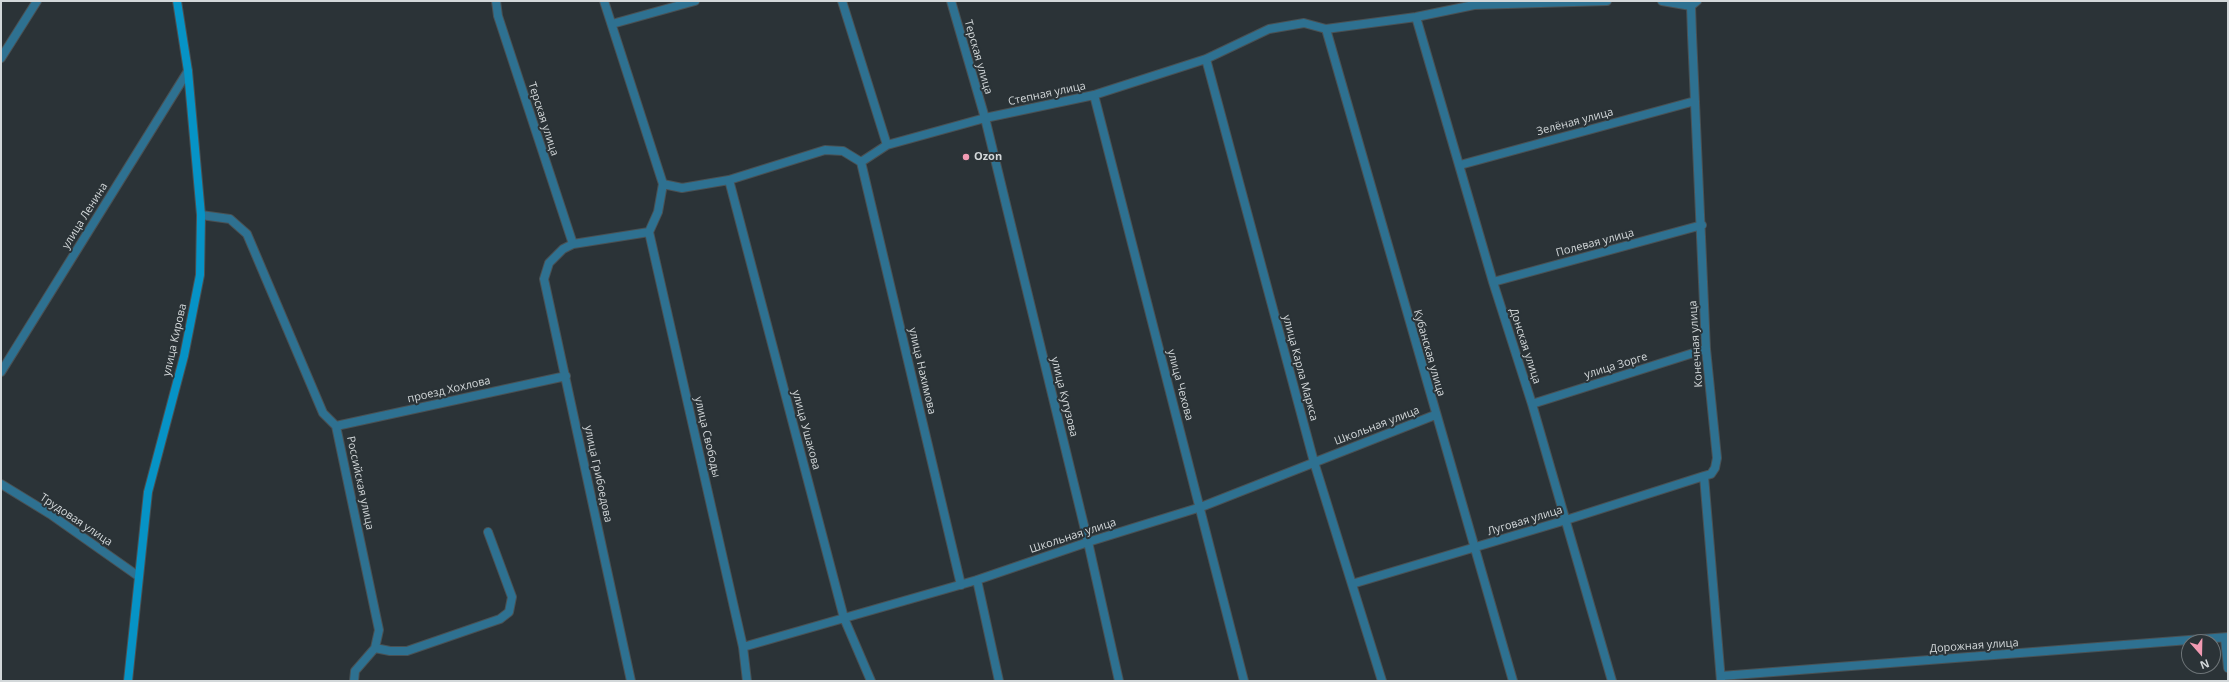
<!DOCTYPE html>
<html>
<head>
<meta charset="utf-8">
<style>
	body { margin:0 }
	#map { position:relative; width:2229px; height:682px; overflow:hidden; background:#2b3337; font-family:"Open Sans",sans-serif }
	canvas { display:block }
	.frame { position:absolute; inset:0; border:2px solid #d3d8da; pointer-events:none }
	.north { position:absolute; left:2181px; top:634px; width:40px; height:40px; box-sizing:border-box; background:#2b3337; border:1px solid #6e7578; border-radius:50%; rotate:160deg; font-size:11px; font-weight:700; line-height:16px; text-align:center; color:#d3d8da }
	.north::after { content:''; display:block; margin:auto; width:14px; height:18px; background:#f19ab2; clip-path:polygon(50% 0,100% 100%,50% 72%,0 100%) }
</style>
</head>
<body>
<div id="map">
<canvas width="2229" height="682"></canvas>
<div class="frame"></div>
<div class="north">N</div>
</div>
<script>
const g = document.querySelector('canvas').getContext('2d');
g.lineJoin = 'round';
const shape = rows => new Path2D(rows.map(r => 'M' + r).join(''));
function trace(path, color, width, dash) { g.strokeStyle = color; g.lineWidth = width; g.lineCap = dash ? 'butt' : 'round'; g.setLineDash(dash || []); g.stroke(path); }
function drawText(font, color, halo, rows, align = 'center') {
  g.font = font + ' "Open Sans",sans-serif'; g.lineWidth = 4; g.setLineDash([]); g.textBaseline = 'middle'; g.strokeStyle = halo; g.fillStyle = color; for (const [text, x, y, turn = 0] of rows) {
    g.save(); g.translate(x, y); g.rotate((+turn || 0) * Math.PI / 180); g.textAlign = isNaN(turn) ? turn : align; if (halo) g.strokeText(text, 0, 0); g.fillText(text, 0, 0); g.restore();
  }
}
const minor = shape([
	[496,1,498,16,573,244],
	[604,1,663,184],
	[842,1,887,145],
	[951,1,985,118,1088,542,1119,681],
	[1662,1,1691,6],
	[1697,1,1691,6,1692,35,1706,349,1717,458,1715,468,1711,474,1704,476,1721,681],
	[1416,17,1493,282,1532,404,1612,681],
	[612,24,695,1],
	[1326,29,1513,681],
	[1,58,37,1],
	[1206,59,1314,462,1382,681],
	[1094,95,1244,681],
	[861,162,961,585],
	[1460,165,1695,101],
	[729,180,844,618,871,681],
	[201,215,230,219,247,234,323,413,336,426,379,630,375,648,355,671,354,681],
	[649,232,743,647],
	[1493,282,1702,225],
	[1,372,188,71],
	[1532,404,1706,349],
	[336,426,566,376],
	[1,484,50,514,138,576],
	[977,580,999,681],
	[1352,584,1566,520,1704,476],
	[2225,639,2228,668],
	[375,648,390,651,407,651,500,619,509,612,512,597,488,532],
	[1721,676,2228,637],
	[631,681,544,279,549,263,563,249,573,244,649,232,658,212,663,184,682,188,729,180,825,150,843,151,861,162,887,145,985,118,1094,95,1206,59,1269,29,1304,23,1326,29,1416,17,1474,5,1607,1],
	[747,681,743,647,977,580,1088,542,1201,507,1435,415]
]);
const secondary = shape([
	[128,681,148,492,184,356,200,275,201,215,188,71,177,1]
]);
trace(minor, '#495154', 10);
trace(secondary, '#495154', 10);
trace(minor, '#2e7191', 8);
trace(secondary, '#0693c6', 8);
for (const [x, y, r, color] of [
	[966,157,4,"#f19ab2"]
]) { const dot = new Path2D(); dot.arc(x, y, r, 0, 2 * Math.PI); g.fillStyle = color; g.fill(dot); trace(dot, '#2b3337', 1.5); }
drawText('11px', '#d3d8da', '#2b3337', [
	["Терская улица",978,57,74],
	["Степная улица",1047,94,-12],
	["Терская улица",543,119,72],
	["Зелёная улица",1575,122,-15],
	["улица Ленина",85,216,-58],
	["Полевая улица",1595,243,-15],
	["улица Кирова",175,340,-77],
	["Конечная улица",1696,344,-94],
	["Донская улица",1525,346,72],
	["Кубанская улица",1429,353,74],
	["улица Зорге",1616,366,-17],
	["улица Карла Маркса",1300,368,75],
	["улица Нахимова",922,371,77],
	["улица Чехова",1180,385,75],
	["проезд Хохлова",449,390,-13],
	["улица Кутузова",1064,397,76],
	["Школьная улица",1377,426,-21],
	["улица Ушакова",806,430,75],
	["улица Свободы",707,437,77],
	["улица Грибоедова",598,474,78],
	["Российская улица",360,483,78],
	["Трудовая улица",76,520,34],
	["Луговая улица",1525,521,-17],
	["Школьная улица",1073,536,-18],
	["Дорожная улица",1974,646,-4]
]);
drawText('bold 11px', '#d3d8da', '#2b3337', [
	["Ozon",974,157]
], 'left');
</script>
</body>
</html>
